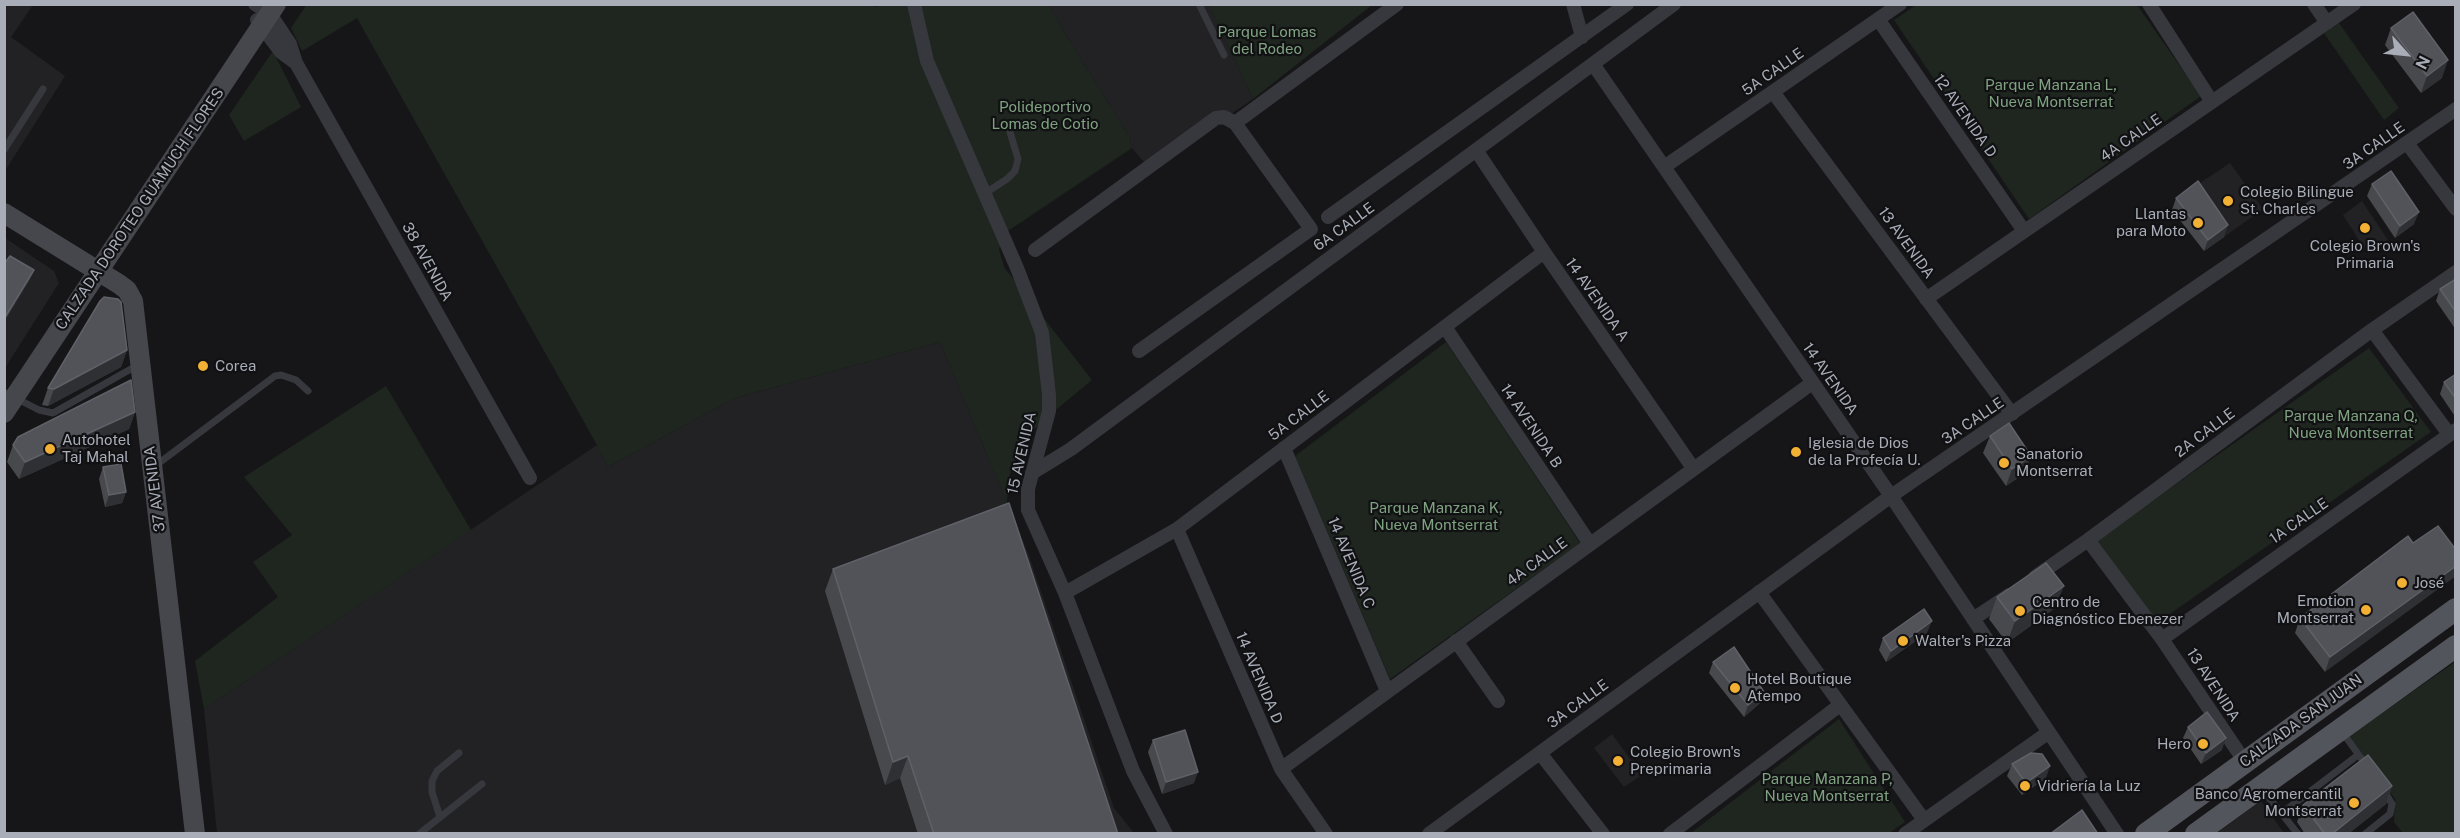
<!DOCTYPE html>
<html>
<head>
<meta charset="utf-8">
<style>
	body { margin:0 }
	#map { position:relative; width:2460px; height:838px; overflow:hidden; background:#161618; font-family:"Public Sans",sans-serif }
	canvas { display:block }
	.frame { position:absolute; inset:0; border:6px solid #a8adb8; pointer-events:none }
	.north { position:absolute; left:2376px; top:24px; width:60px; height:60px; -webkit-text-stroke:4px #111113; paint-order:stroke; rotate:117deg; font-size:16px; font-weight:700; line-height:24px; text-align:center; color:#a8adb8 }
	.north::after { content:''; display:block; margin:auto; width:21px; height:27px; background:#a8adb8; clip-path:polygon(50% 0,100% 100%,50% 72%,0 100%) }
</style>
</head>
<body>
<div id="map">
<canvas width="2460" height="838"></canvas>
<div class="frame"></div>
<div class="north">N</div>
</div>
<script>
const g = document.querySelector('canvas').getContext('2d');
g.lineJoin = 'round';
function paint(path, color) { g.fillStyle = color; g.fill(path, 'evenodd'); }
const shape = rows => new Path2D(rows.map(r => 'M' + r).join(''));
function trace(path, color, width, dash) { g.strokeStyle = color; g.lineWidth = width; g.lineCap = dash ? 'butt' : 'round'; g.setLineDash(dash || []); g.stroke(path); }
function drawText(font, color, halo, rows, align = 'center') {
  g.font = font + ' "Public Sans",sans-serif'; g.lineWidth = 4.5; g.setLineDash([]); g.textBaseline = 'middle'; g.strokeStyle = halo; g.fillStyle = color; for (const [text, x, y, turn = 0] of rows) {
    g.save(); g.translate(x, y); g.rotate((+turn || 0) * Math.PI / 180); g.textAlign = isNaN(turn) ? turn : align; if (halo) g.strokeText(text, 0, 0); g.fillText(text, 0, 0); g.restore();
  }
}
paint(shape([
	[5,5,33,5,11,37,65,76,5,171],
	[1049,5,1209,5,1253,99,1150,169,1132,148,1129,136,1064,32],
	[2230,163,2263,209,2224,237,2191,189],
	[2362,201,2388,240,2368,254,2343,215],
	[5,238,54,271,59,283,5,368],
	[940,342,1028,553,1114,808,1134,833,217,833,204,709,597,445,608,467,735,398],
	[1612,734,1642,775,1624,787,1594,748],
	[2261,801,2284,833,2217,833]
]), '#222225');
paint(shape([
	[307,4,875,4,876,7,885,4,1049,5,1064,32,1129,136,1132,148,1008,231,999,249,1004,267,1092,380,1040,423,1018,449,1008,480,1007,503,940,342,735,398,608,467,597,445,357,18,302,51,291,28],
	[1209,5,1372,5,1253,99],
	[1916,5,2137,5,2201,96,2029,219,1894,20],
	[2339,23,2399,108,2384,120,2324,33],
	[273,51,301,107,244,141,229,115],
	[1446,342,1580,543,1390,679,1295,456],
	[2369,348,2431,432,2154,625,2094,542],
	[386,386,471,530,204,709,195,661,278,597,253,562,292,535,244,477],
	[2455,662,2455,833,2403,833,2394,822,2395,799,2349,736],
	[1839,719,1905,822,1889,833,1691,833]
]), '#1e261f');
trace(shape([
	[1199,4,1224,55],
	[4,150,43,89],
	[984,194,1007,179,1015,171,1018,159,1010,132],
	[4,392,39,410,53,413,138,365],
	[155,466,275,376,281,375,296,380,308,391],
	[2343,733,2366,765],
	[2262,789,2298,834],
	[2282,813,2358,755],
	[440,817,432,792,432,781,437,771,459,753],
	[419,834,482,784],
	[2365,834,2390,814,2392,804,2383,789]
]), '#37383d', 7);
trace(shape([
	[255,4,270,14,290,44,296,63,530,478],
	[914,4,927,61,1017,268,1042,333,1049,395,1049,411,1028,489,1028,510,1065,593,1133,771,1166,834],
	[1573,4,1582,37],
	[2149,4,2212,102],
	[2314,4,2327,23],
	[1878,19,2024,231],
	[257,20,281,52,296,63],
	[1593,64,1891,496,2117,834],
	[1773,92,2012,414],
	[1235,123,1397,4],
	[2407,143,2456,209],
	[1476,150,1544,252,1693,468],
	[1664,167,1900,4],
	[1328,217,1627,4],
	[1035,250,1216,118,1224,117,1235,123,1311,229,1139,351],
	[1926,299,2354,4],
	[1445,327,1590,544],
	[2372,330,2449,434],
	[1284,448,1387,691],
	[1032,473,1071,449,1674,4],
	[1177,529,1281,769,1326,834],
	[2088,540,2162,639,2245,762],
	[2035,577,2088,540,2372,330,2456,272],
	[1759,592,1924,820],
	[1065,593,1177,529,1544,252],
	[1973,619,2009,595],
	[2162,639,2456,430],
	[1456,641,1498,701],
	[1540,753,1603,834],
	[1281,769,1812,383],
	[1429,834,1891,496,2456,109],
	[1670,834,1840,705],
	[1905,834,2049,732]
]), '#37383d', 14);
trace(shape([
	[4,213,119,284,127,290,133,301,195,834],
	[4,413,276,4]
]), '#45474d', 20);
trace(shape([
	[2146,834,2456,609],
	[2196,834,2456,646]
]), '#53555c', 22);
paint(shape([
	[2391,28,2442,78,2421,93,2385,45],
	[2372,184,2414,224,2395,238,2367,196],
	[2176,198,2224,237,2204,251,2172,210],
	[2456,279,2456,330,2436,301,2440,289],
	[127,350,121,367,48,406,42,405,48,388],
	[2456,374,2456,414,2454,415,2440,394,2444,382],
	[135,412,129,429,19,479,7,462,13,445],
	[1990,436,2025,473,2006,486,1983,453],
	[103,467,126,492,122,503,105,507,99,479],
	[2408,536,2325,672,2295,633,2300,618],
	[833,569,1118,834,918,834,900,778,885,785,825,591],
	[1997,597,2055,608,2007,643,1989,619],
	[1927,633,1886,662,1879,650,1883,638],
	[1713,662,1760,703,1744,717,1709,673],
	[2188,727,2222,750,2201,764,2183,738],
	[1153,740,1194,783,1162,794,1148,752],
	[2012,764,2046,778,2022,795,2007,776],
	[2392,786,2386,804,2348,834,2305,834,2297,822,2303,805]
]), '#47494d');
paint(shape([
	[2448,60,2442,78,2421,93,2427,76],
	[2419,212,2414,224,2395,238,2400,226],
	[2228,225,2224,237,2204,251,2208,240],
	[34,270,29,281,4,323,4,319],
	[127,350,121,367,48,406,54,389],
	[135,412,129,429,19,479,25,462],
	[2031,456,2025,473,2006,486,2012,469],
	[126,492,122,503,105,507,109,495],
	[2456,566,2456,576,2325,672,2330,657],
	[2064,586,2055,608,2007,643,2015,621],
	[1932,621,1927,633,1886,662,1891,651],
	[1764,692,1760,703,1744,717,1748,705],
	[2226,738,2222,750,2201,764,2206,753],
	[908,756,900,778,885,785,893,762],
	[2050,766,2046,778,2022,795,2026,783],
	[1198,772,1194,783,1162,794,1166,782],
	[2392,786,2386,804,2348,834,2332,834]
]), '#2f3033');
const building = shape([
	[2413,12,2448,60,2427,76,2391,28,2413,12],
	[2391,171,2419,212,2400,226,2372,184,2391,171],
	[2198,181,2228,225,2208,240,2176,198,2198,181],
	[10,256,34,270,4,319,4,264,10,256],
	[2456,279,2456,312,2440,289,2456,279],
	[104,297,118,299,121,302,127,350,54,389,48,388,100,301,104,297],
	[2456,374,2456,399,2444,382,2456,374],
	[131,380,135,412,25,462,13,445,18,437,131,380],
	[2009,423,2031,456,2012,469,1990,436,2009,423],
	[121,464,126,492,109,495,103,467,121,464],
	[1009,503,1118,834,934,834,908,756,893,762,833,569,1009,503],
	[2438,526,2456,550,2456,566,2330,657,2300,618,2408,536,2413,543,2438,526],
	[2046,563,2064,586,2015,621,1997,597,2046,563],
	[1924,609,1932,621,1891,651,1883,638,1924,609],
	[1734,647,1764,692,1748,705,1713,662,1734,647],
	[2207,712,2226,738,2206,753,2188,727,2207,712],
	[1185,730,1198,772,1166,782,1153,740,1185,730],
	[2031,753,2042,754,2050,766,2026,783,2012,764,2031,753],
	[2368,755,2392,786,2332,834,2325,834,2303,805,2368,755],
	[2082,810,2098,834,2050,834,2082,810]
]);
paint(building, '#525359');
trace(building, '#5f6168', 1.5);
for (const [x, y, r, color] of [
	[2228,201,6,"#f2b134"],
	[2198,223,6,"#f2b134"],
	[2365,228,6,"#f2b134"],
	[203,366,6,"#f2b134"],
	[50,449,6,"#f2b134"],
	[1796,452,6,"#f2b134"],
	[2004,463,6,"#f2b134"],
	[2402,583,6,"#f2b134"],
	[2366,610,6,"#f2b134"],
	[2020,611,6,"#f2b134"],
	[1903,641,6,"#f2b134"],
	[1735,688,6,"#f2b134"],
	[2203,744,6,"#f2b134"],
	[1618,761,6,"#f2b134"],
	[2025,786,6,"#f2b134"],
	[2354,803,6,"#f2b134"]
]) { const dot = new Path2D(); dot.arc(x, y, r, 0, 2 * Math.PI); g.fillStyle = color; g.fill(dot); trace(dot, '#111113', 2); }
drawText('15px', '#7fa381', '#111113', [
	["Parque Lomas",1267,32],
	["del Rodeo",1267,49],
	["Parque Manzana L,",2051,85],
	["Nueva Montserrat",2051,102],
	["Polideportivo",1045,107],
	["Lomas de Cotio",1045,124],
	["Parque Manzana Q,",2351,416],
	["Nueva Montserrat",2351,433],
	["Parque Manzana K,",1436,508],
	["Nueva Montserrat",1436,525],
	["Parque Manzana P,",1827,779],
	["Nueva Montserrat",1827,796]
]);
drawText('15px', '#a8adb8', '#111113', [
	["5A CALLE",1773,72,-35],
	["12 AVENIDA D",1965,116,55],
	["4A CALLE",2131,138,-35],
	["3A CALLE",2374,146,-35],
	["CALZADA DOROTEO GUAMUCH FLORES",140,209,-56],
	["6A CALLE",1344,227,-36],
	["13 AVENIDA",1906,243,54],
	["38 AVENIDA",427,262,61],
	["14 AVENIDA A",1597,300,55],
	["14 AVENIDA",1830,379,55],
	["5A CALLE",1299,416,-37],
	["3A CALLE",1973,421,-34],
	["14 AVENIDA B",1531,426,56],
	["2A CALLE",2205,433,-37],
	["15 AVENIDA",1022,453,-77],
	["37 AVENIDA",155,489,-97],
	["1A CALLE",2299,521,-35],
	["4A CALLE",1537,562,-36],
	["14 AVENIDA C",1351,563,67],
	["14 AVENIDA D",1259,678,67],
	["13 AVENIDA",2213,685,57],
	["3A CALLE",1578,704,-36],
	["CALZADA SAN JUAN",2301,721,-36]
]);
drawText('15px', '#a8adb8', '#111113', [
	["Colegio Bilingue",2240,192],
	["St. Charles",2240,209],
	["Llantas",2186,214,"right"],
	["para Moto",2186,231,"right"],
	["Colegio Brown's",2365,246,"center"],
	["Primaria",2365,263,"center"],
	["Corea",215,366],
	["Autohotel",62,440],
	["Taj Mahal",62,457],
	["Iglesia de Dios",1808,443],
	["de la Profecía U.",1808,460],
	["Sanatorio",2016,454],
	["Montserrat",2016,471],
	["José",2414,583],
	["Emotion",2354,601,"right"],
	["Montserrat",2354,618,"right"],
	["Centro de",2032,602],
	["Diagnóstico Ebenezer",2032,619],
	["Walter's Pizza",1915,641],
	["Hotel Boutique",1747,679],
	["Atempo",1747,696],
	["Hero",2191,744,"right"],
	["Colegio Brown's",1630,752],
	["Preprimaria",1630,769],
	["Vidriería la Luz",2037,786],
	["Banco Agromercantil",2342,794,"right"],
	["Montserrat",2342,811,"right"]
], 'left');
</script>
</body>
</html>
